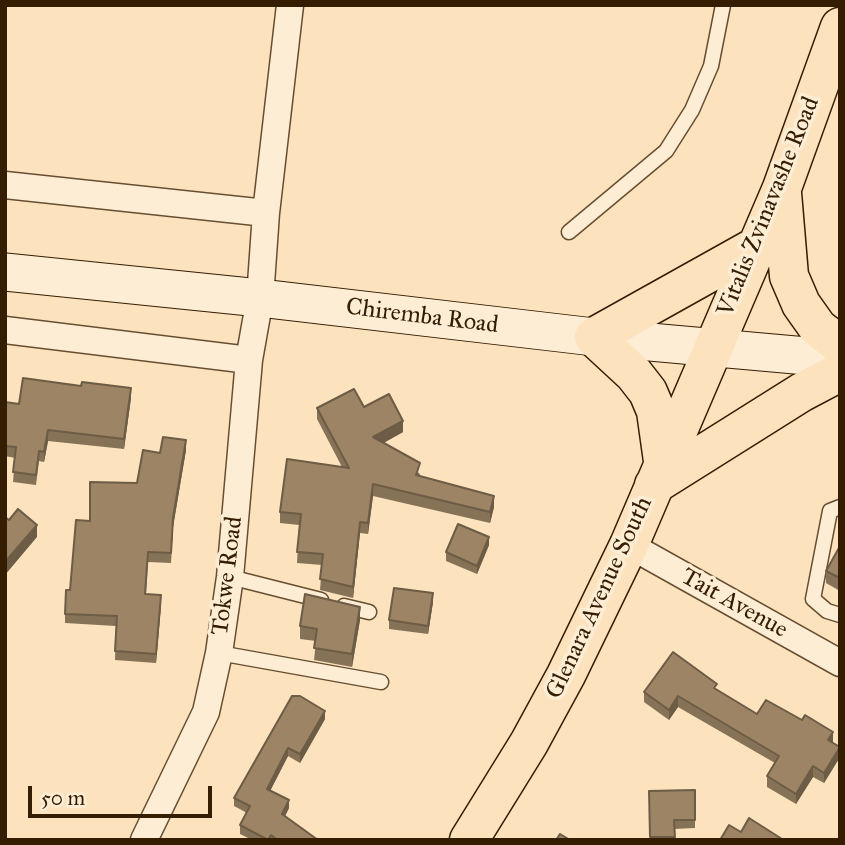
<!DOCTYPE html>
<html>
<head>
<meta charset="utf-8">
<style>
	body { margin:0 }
	#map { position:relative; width:845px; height:845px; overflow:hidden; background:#fce3be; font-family:"IM FELL Great Primer",serif }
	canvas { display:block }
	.frame { position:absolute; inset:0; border:7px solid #351d02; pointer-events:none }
	.scale { position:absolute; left:28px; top:786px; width:184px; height:32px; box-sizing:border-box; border:4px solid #351d02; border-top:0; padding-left:9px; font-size:21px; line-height:24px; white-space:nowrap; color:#351d02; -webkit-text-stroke:5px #fdedd5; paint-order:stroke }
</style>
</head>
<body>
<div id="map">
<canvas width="845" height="845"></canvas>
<div class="frame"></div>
<div class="scale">50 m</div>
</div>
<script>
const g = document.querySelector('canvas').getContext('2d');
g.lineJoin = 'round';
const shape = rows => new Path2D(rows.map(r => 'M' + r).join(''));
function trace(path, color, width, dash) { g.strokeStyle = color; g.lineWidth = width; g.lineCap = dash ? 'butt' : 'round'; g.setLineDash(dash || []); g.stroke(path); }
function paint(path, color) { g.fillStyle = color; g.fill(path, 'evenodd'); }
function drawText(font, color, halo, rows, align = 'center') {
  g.font = font + ' "IM FELL Great Primer",serif'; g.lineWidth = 7; g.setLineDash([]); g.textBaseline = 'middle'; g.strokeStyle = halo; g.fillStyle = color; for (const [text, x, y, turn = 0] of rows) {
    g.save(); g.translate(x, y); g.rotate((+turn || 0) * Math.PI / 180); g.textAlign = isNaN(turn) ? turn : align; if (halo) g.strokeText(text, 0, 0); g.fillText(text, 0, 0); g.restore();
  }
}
const lane = shape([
	[569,232,666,151,692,110,711,66,723,5],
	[840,507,830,511,813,599,827,611,840,615],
	[230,577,321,600],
	[344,606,369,612],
	[219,653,381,682]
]);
const street = shape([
	[5,185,266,213],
	[5,330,249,360],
	[629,545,840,663],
	[144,840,206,712,219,653,230,577,249,360,260,298,266,213,290,5]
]);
const secondary = shape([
	[5,272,260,298,594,337,840,359]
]);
const primary = shape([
	[782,193,789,276,801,304,818,328,840,345],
	[663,461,656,411,648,392,634,374,594,337,757,246],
	[654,485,802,392,840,372],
	[469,840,529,743,566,675,629,545,782,188,840,27]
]);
trace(lane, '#674e31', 17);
trace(street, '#674e31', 29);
trace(secondary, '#351d02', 39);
trace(primary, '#351d02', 41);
trace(lane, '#fdedd5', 14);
trace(street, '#fdedd5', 26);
trace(secondary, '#fdedd5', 37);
trace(primary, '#fce3be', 38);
paint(shape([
	[131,398,124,449,48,441,44,462,39,461,36,485,13,482,15,458,5,456,5,402,19,404],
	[364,407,403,432,383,443,420,474,419,476,494,507,490,523,373,496,368,534,360,533,353,598,320,590,322,565,297,563,299,525,280,523,280,512,342,467,317,419,317,408],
	[186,450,173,527,171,563,148,562,146,594,161,605,156,663,115,660,116,626,65,623,65,614,70,590,90,521,137,483,160,453],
	[489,545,477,574,446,561,446,552],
	[840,546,840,591,826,583,826,571],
	[433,602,428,634,389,629,389,620],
	[360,620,352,667,314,660,316,641,300,639,300,626],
	[717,690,757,714,833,743,840,757,824,783,813,777,796,804,767,787,767,776,775,763,678,707,669,720,644,702,644,692],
	[300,696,325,719,300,763,288,756,270,791,289,808,285,816,318,840,252,840,240,834,240,825,247,813,234,806,234,798],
	[649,791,695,820,695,828,674,829,675,840,650,840]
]), '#867256');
paint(shape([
	[131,388,131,398,124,449,124,439],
	[403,421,403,432,373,449,373,437],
	[48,430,48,441,44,462,44,452],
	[186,440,186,450,173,527,171,563,173,518],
	[373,484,373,496,368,534,368,523],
	[494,496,494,507,490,523,490,512],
	[360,522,360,533,353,598,353,587],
	[37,525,37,537,5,575,5,562],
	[489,537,489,545,477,574,477,566],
	[433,593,433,602,428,634,428,626],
	[161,595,161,605,156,663,156,654],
	[360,607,360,620,352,667,352,654],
	[678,696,678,707,669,720,669,710],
	[325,711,325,719,300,763,300,754],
	[833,732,833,743,828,740],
	[840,747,840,757,824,783,824,773],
	[288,748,288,756,267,797,267,789],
	[813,766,813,777,796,804,796,794],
	[289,800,289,808,282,822,282,814]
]), '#6d5c46');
const building = shape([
	[23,378,81,386,82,382,131,388,124,439,48,430,44,452,39,451,36,475,13,472,16,447,5,446,5,402,19,404,23,378],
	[354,389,364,407,389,394,403,421,373,437,420,463,416,475,494,496,490,512,373,484,368,523,360,522,353,587,320,579,323,554,297,552,301,514,280,512,287,459,349,468,317,408,354,389],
	[163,437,186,440,173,518,171,553,148,552,145,594,161,595,156,654,115,651,117,616,65,614,66,590,70,590,76,520,90,521,90,482,137,483,143,450,160,453,163,437],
	[18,509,37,525,5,562,5,517,9,520,18,509],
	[458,524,489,537,477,566,446,552,458,524],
	[840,546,840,578,826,571,840,546],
	[394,588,433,593,428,626,389,620,394,588],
	[305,594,360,607,352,654,314,648,317,629,300,626,305,594],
	[673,652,717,684,714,688,757,714,766,700,802,720,805,715,833,732,828,740,840,747,824,773,813,766,796,794,767,776,779,756,678,696,669,710,644,692,673,652],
	[292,696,300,696,325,711,300,754,288,748,267,789,289,800,282,814,318,840,277,840,271,835,268,840,240,825,250,806,234,798,292,696],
	[695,790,695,820,674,820,675,837,650,837,649,791,695,790],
	[749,818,782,839,782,840,720,840,729,825,741,832,749,818],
	[560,834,570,840,556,840,560,834]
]);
paint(building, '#9c8464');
trace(building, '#6d5c46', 2);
drawText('24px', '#351d02', '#fdedd5', [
	["Vitalis Zvinavashe Road",769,207,-68],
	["Chiremba Road",422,317,7],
	["Tokwe Road",228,576,-83],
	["Glenara Avenue South",600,598,-65],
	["Tait Avenue",734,604,29]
]);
</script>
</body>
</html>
